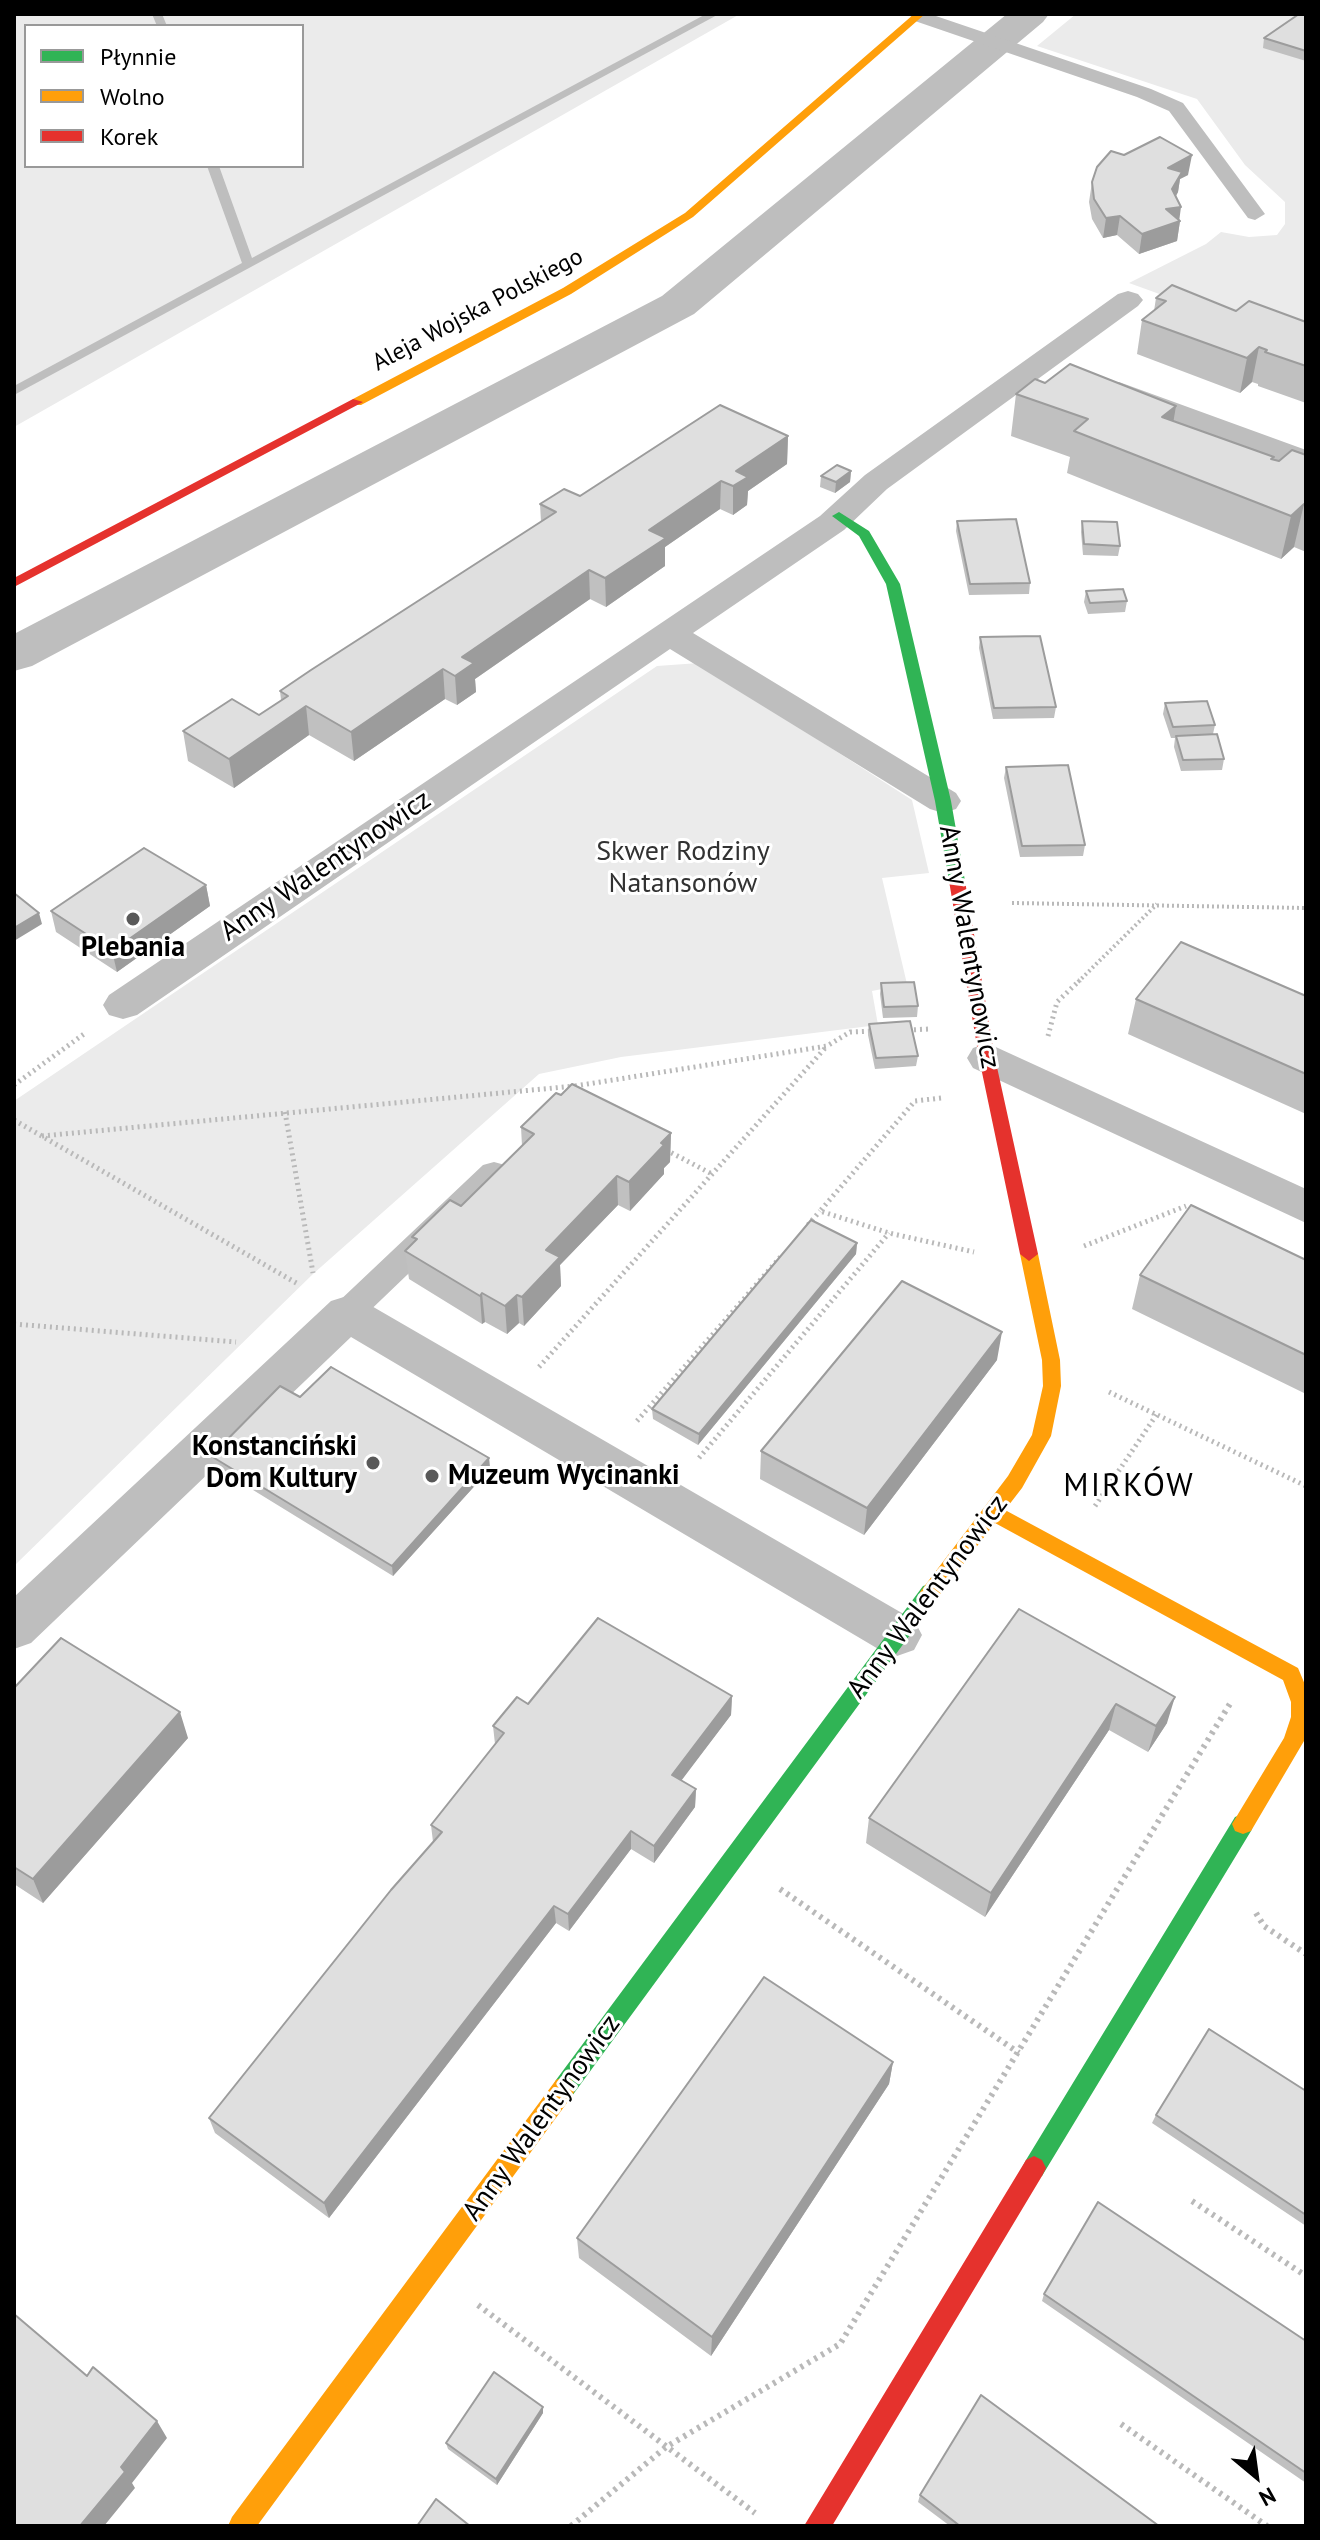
<!DOCTYPE html>
<html>
<head>
<meta charset="utf-8">
<style>
	body { margin:0 }
	#map { position:relative; width:1320px; height:2540px; overflow:hidden; background:#fff; font-family:"PT Sans",sans-serif }
	canvas { display:block }
	.frame { position:absolute; inset:0; border:16px solid #000; pointer-events:none }
	.legend { position:absolute; left:24px; top:24px; width:280px; height:144px; box-sizing:border-box; background:#fff; border:2px solid #999; margin:0; padding:10px 14px; list-style:none; font-size:24px; color:#000 }
	.legend li { display:flex; align-items:center; gap:16px; height:40px }
	.legend b { width:40px; border:2px solid #999 }
	.north { position:absolute; left:1216px; top:2436px; width:80px; height:80px; -webkit-text-stroke:6px #fff; paint-order:stroke; rotate:151deg; font-size:22px; font-weight:700; line-height:32px; text-align:center; color:#000 }
	.north::after { content:''; display:block; margin:auto; width:28px; height:36px; background:#000; clip-path:polygon(50% 0,100% 100%,50% 72%,0 100%) }
</style>
</head>
<body>
<div id="map">
<canvas width="1320" height="2540"></canvas>
<div class="frame"></div>
<ul class="legend">
<li><b style="height:10px;background:#30b455"></b>Płynnie</li>
<li><b style="height:10px;background:#ff9f0a"></b>Wolno</li>
<li><b style="height:10px;background:#e5322d"></b>Korek</li>
</ul>
<div class="north">N</div>
</div>
<script>
const g = document.querySelector('canvas').getContext('2d');
g.lineJoin = 'round';
function paint(path, color) { g.fillStyle = color; g.fill(path, 'evenodd'); }
const shape = rows => new Path2D(rows.map(r => 'M' + r).join(''));
function trace(path, color, width, dash) { g.strokeStyle = color; g.lineWidth = width; g.lineCap = dash ? 'butt' : 'round'; g.setLineDash(dash || []); g.stroke(path); }
function drawText(font, color, halo, rows, align = 'center') {
  g.font = font + ' "PT Sans",sans-serif'; g.lineWidth = 6; g.setLineDash([]); g.textBaseline = 'middle'; g.strokeStyle = halo; g.fillStyle = color; for (const [text, x, y, turn = 0] of rows) {
    g.save(); g.translate(x, y); g.rotate((+turn || 0) * Math.PI / 180); g.textAlign = isNaN(turn) ? turn : align; if (halo) g.strokeText(text, 0, 0); g.fillText(text, 0, 0); g.restore();
  }
}
paint(shape([
	[14,14,740,14,14,427],
	[302,26,302,166,26,166,26,26],
	[1076,14,1306,14,1306,347,1129,283,1206,244,1221,232,1249,237,1277,235,1285,224,1285,202,1245,165,1197,99,1037,46],
	[699,663,912,800,929,873,882,878,907,984,872,991,878,1025,621,1057,539,1074,313,1274,14,1566,14,1101,657,666]
]), '#ebebeb');
paint(shape([
	[152,14,162,14,167,26,157,26,152,14],
	[706,14,719,14,14,395,14,386,242,263,207,166,219,166,252,258,706,14]
]), '#bebebe');
paint(shape([
	[1007,14,1049,14,1043,22,694,314,32,666,14,671,14,634,662,296,1007,14]
]), '#bebebe');
trace(shape([
	[1012,903,1306,908],
	[1078,982,1157,904]
]), '#b9b9b9', 4, [2, 3]);
trace(shape([
	[908,1030,930,1029],
	[1048,1036,1057,1002,1080,980],
	[14,1085,84,1034],
	[575,1086,827,1046,850,1032,874,1031],
	[941,1098,915,1101,820,1211,889,1233,974,1252],
	[285,1112,313,1273],
	[14,1120,298,1284],
	[42,1136,575,1086],
	[666,1150,712,1174],
	[808,1225,820,1211],
	[1084,1246,1186,1206],
	[14,1324,236,1342],
	[539,1367,827,1046],
	[1109,1392,1306,1486],
	[637,1421,783,1254],
	[699,1458,889,1233],
	[1095,1506,1157,1414]
]), '#b9b9b9', 5, [2, 4]);
trace(shape([
	[780,1889,1019,2053],
	[1256,1913,1264,1926,1306,1954],
	[1192,2201,1306,2276],
	[478,2305,755,2513],
	[1121,2424,1267,2526],
	[571,2526,666,2447,840,2344,1231,1702]
]), '#b9b9b9', 6, [3, 5]);
paint(shape([
	[910,14,930,14,1151,89,1183,103,1265,214,1255,220,1248,218,1169,111,1137,97,912,20,910,14],
	[494,1162,505,1165,509,1173,505,1181,358,1322,347,1326,336,1322,331,1313,336,1304,483,1165,494,1162]
]), '#bebebe');
paint(shape([
	[1128,291,1138,294,1143,300,1138,306,887,489,844,530,693,633,956,793,961,801,956,809,943,813,930,809,670,649,137,1015,123,1019,109,1015,103,1005,109,995,820,516,865,475,1118,294,1128,291],
	[1119,382,1306,450,1306,471,1108,398,1104,391,1108,384,1119,382],
	[987,1043,1306,1189,1306,1223,973,1068,967,1058,973,1048,987,1043],
	[347,1296,363,1301,914,1620,922,1635,914,1650,897,1656,880,1650,351,1337,31,1643,14,1649,14,1597,331,1301,347,1296]
]), '#bebebe');
paint(shape([
	[839,512,869,531,900,584,951,801,965,881,963,885,951,885,949,881,935,801,886,584,859,536,832,516,839,512],
	[930,1584,937,1586,940,1592,937,1598,572,2096,564,2099,556,2096,552,2088,556,2080,923,1586,930,1584],
	[1243,1814,1251,1817,1254,1824,1251,1831,1042,2176,1034,2180,1026,2176,1022,2168,1026,2160,1235,1817,1243,1814]
]), '#30b455');
paint(shape([
	[914,14,925,14,693,217,571,294,361,405,353,405,353,399,563,288,685,213,914,14],
	[1029,1247,1038,1254,1060,1360,1061,1386,1051,1436,1022,1488,1005,1510,1298,1668,1306,1687,1304,1741,1251,1831,1243,1834,1235,1831,1232,1824,1284,1738,1291,1717,1291,1702,1283,1680,995,1523,937,1598,930,1600,923,1598,920,1592,1008,1476,1032,1435,1043,1386,1042,1360,1020,1254,1029,1247],
	[564,2077,572,2080,576,2088,572,2096,257,2526,228,2526,232,2517,556,2080,564,2077]
]), '#ff9f0a');
paint(shape([
	[353,399,363,402,14,587,14,578,353,399],
	[957,876,965,881,995,1058,1038,1254,1029,1261,1020,1254,979,1058,949,881,957,876],
	[1034,2156,1042,2160,1046,2168,1042,2176,832,2526,804,2526,1026,2160,1034,2156]
]), '#e5322d');
paint(shape([
	[1306,14,1306,61,1263,48,1264,38],
	[1188,175,1180,179,1178,192,1176,196,1179,220,1180,221,1177,241,1139,254,1117,235,1103,238,1092,219,1089,202,1092,182],
	[1156,298,1306,322,1306,403,1258,386,1258,384,1252,382,1240,393,1137,354,1142,320,1154,311],
	[1045,383,1176,406,1174,421,1274,457,1273,459,1279,461,1306,455,1306,552,1294,547,1281,559,1067,473,1070,457,1011,436,1016,394],
	[788,436,787,464,748,491,747,505,733,515,720,509,665,547,665,566,606,607,590,599,475,679,476,692,457,705,445,699,354,761,309,735,234,788,188,761,183,731,259,715,281,700,280,691,541,522,540,504,580,496],
	[851,471,850,482,835,493,820,487,821,476],
	[957,521,1030,583,1029,594,969,595,956,531],
	[1082,521,1120,546,1118,556,1083,555,1081,532],
	[1086,591,1127,601,1125,612,1088,614,1084,602],
	[980,637,1056,707,1054,718,993,719,979,648],
	[1165,703,1215,725,1213,734,1224,759,1222,770,1181,771,1174,747,1175,738,1171,738,1163,714],
	[1006,767,1085,845,1083,856,1020,857,1004,778],
	[206,885,210,906,117,972,56,932,51,911],
	[881,983,918,1006,917,1017,883,1018,880,994],
	[1306,996,1306,1114,1128,1034,1136,999],
	[869,1024,918,1056,916,1066,875,1069,868,1035],
	[521,1127,671,1133,670,1162,664,1168,664,1174,630,1211,618,1205,560,1265,561,1286,524,1326,519,1323,507,1334,485,1322,482,1324,409,1279,405,1251,413,1243,412,1237,461,1206,522,1146],
	[857,1243,856,1254,698,1445,653,1419,652,1409],
	[1306,1260,1306,1394,1132,1309,1140,1275],
	[997,1360,864,1535,760,1479,761,1451],
	[300,1397,489,1458,490,1469,393,1576,214,1466,211,1456],
	[1019,1609,1167,1723,1148,1752,1109,1730,985,1917,866,1843,869,1818],
	[14,1688,188,1738,43,1903,14,1884],
	[732,1696,731,1715,681,1780,696,1789,695,1807,654,1863,631,1849,569,1931,556,1923,329,2218,215,2133,209,2118,433,1842,431,1825,495,1744,493,1726,528,1704],
	[893,2062,889,2084,711,2356,579,2258,577,2238],
	[1306,2091,1306,2226,1152,2123,1156,2115],
	[1044,2294,1306,2341,1306,2483,1042,2301],
	[543,2407,543,2413,497,2485,448,2449,446,2443],
	[920,2495,1159,2526,950,2526,918,2502]
]), '#c0c0c0');
paint(shape([
	[1192,155,1188,175,1180,179,1178,192,1169,208,1168,168],
	[1181,207,1179,222,1180,221,1177,241,1139,254,1142,234,1166,209],
	[1120,216,1117,235,1103,238,1106,218],
	[1259,347,1252,382,1240,393,1247,358],
	[1176,406,1169,448,1162,417],
	[788,436,787,464,748,491,747,505,733,515,733,486,736,471],
	[851,471,850,482,835,493,836,482],
	[721,481,720,509,665,547,665,566,606,607,605,578,649,530],
	[1304,504,1294,547,1281,559,1291,516],
	[589,570,590,599,475,679,476,692,457,705,455,676,462,657],
	[443,669,445,699,354,761,351,732],
	[306,706,309,735,234,788,229,759],
	[206,885,210,906,117,972,112,951],
	[39,913,42,924,14,941,14,928],
	[671,1133,670,1162,664,1168,664,1174,630,1211,629,1182,661,1143],
	[617,1176,618,1205,560,1265,561,1286,524,1326,522,1297,546,1250],
	[857,1243,856,1254,698,1445,699,1434],
	[482,1293,485,1322,482,1324,480,1296],
	[517,1295,519,1323,507,1334,505,1306],
	[1002,1332,997,1360,864,1535,867,1508],
	[489,1458,490,1469,393,1576,392,1566],
	[732,1696,731,1715,672,1793,672,1775],
	[1175,1697,1167,1723,1148,1752,1156,1726],
	[1116,1704,1109,1730,985,1917,991,1893],
	[180,1712,188,1738,43,1903,33,1879],
	[696,1789,695,1807,654,1863,654,1846],
	[631,1831,631,1849,569,1931,568,1914],
	[554,1906,556,1923,329,2218,324,2203],
	[893,2062,889,2084,711,2356,712,2337],
	[543,2407,543,2413,497,2485,496,2479],
	[157,2421,167,2438,132,2483,135,2488,104,2526,80,2526,121,2467]
]), '#9c9c9c');
const building = shape([
	[1299,14,1306,14,1306,51,1264,38,1299,14],
	[1160,137,1192,155,1168,168,1182,172,1172,189,1181,207,1166,209,1180,221,1142,234,1120,216,1106,218,1094,199,1092,182,1097,167,1111,151,1124,155,1160,137],
	[1172,285,1236,311,1249,301,1306,322,1306,366,1265,352,1267,350,1259,347,1247,358,1142,320,1166,301,1156,298,1172,285],
	[1070,364,1176,406,1162,417,1274,457,1271,459,1279,461,1292,450,1306,455,1306,505,1304,504,1291,516,1074,431,1088,419,1016,394,1035,379,1045,383,1070,364],
	[720,405,788,436,736,471,748,477,733,486,721,481,649,530,666,538,605,578,589,570,462,657,474,663,455,676,443,669,351,732,306,706,229,759,183,731,232,699,259,715,288,696,280,691,311,670,556,512,540,504,564,489,580,496,720,405],
	[837,465,851,471,836,482,821,476,837,465],
	[1016,519,1030,583,970,584,957,521,1016,519],
	[1082,521,1117,522,1120,546,1084,544,1082,521],
	[1123,589,1127,601,1090,603,1086,591,1123,589],
	[1040,636,1056,707,994,708,980,637,1040,636],
	[1207,701,1215,725,1173,727,1165,703,1207,701],
	[1217,734,1224,759,1183,760,1176,736,1217,734],
	[1068,765,1085,845,1022,846,1006,767,1068,765],
	[144,848,206,885,112,951,51,911,144,848],
	[14,893,39,913,14,928,14,893],
	[1181,942,1306,996,1306,1074,1136,999,1181,942],
	[914,982,918,1006,884,1007,881,983,914,982],
	[910,1021,918,1056,876,1058,869,1024,910,1021],
	[572,1084,671,1133,661,1143,664,1145,629,1182,617,1176,546,1250,560,1257,522,1297,517,1295,505,1306,482,1293,480,1296,405,1251,417,1239,412,1237,450,1200,461,1206,534,1134,521,1127,556,1093,561,1095,572,1084],
	[1191,1205,1306,1260,1306,1355,1140,1275,1191,1205],
	[811,1220,857,1243,699,1434,652,1409,811,1220],
	[902,1281,1002,1332,867,1508,761,1451,902,1281],
	[331,1367,489,1458,392,1566,211,1456,280,1386,300,1397,331,1367],
	[1019,1609,1175,1697,1156,1726,1116,1704,991,1893,869,1818,1019,1609],
	[598,1618,732,1696,672,1775,696,1789,654,1846,631,1831,568,1914,554,1906,324,2203,209,2118,391,1890,442,1832,431,1825,504,1733,493,1726,517,1697,528,1704,598,1618],
	[61,1638,180,1712,33,1879,14,1867,14,1688,61,1638],
	[764,1977,893,2062,712,2337,577,2238,764,1977],
	[1209,2029,1306,2091,1306,2215,1156,2115,1209,2029],
	[1098,2202,1306,2341,1306,2473,1044,2294,1098,2202],
	[14,2314,87,2376,93,2367,157,2421,121,2467,125,2472,80,2526,14,2526,14,2314],
	[494,2372,543,2407,496,2479,446,2443,494,2372],
	[981,2395,1159,2526,960,2526,920,2495,981,2395],
	[436,2499,470,2526,417,2526,436,2499]
]);
paint(building, '#dfdfdf');
trace(building, '#9c9c9c', 2);
for (const [x, y, r, color] of [
	[133,919,8,"#595959"],
	[373,1463,8,"#595959"],
	[432,1476,8,"#595959"]
]) { const dot = new Path2D(); dot.arc(x, y, r, 0, 2 * Math.PI); g.fillStyle = color; g.fill(dot); trace(dot, '#fff', 3); }
drawText('24px', '#000', '#fff', [
	["Aleja Wojska Polskiego",478,310,-28]
]);
drawText('28px', '#323232', '#fff', [
	["Skwer Rodziny",683,852],
	["Natansonów",683,884]
]);
drawText('28px', '#000', '#fff', [
	["Anny Walentynowicz",326,866,-34],
	["Anny Walentynowicz",969,947,80],
	["Anny Walentynowicz",928,1597,-53],
	["Anny Walentynowicz",542,2118,-54]
]);
drawText('bold 28px', '#000', '#fff', [
	["Plebania",133,948],
	["Konstanciński",357,1447,"right"],
	["Dom Kultury",357,1479,"right"],
	["Muzeum Wycinanki",448,1476,"left"]
]);
g.letterSpacing = '2px';
drawText('32px', '#000', '#fff', [
	["MIRKÓW",1129,1487]
]);
g.letterSpacing = '0px';
</script>
</body>
</html>
